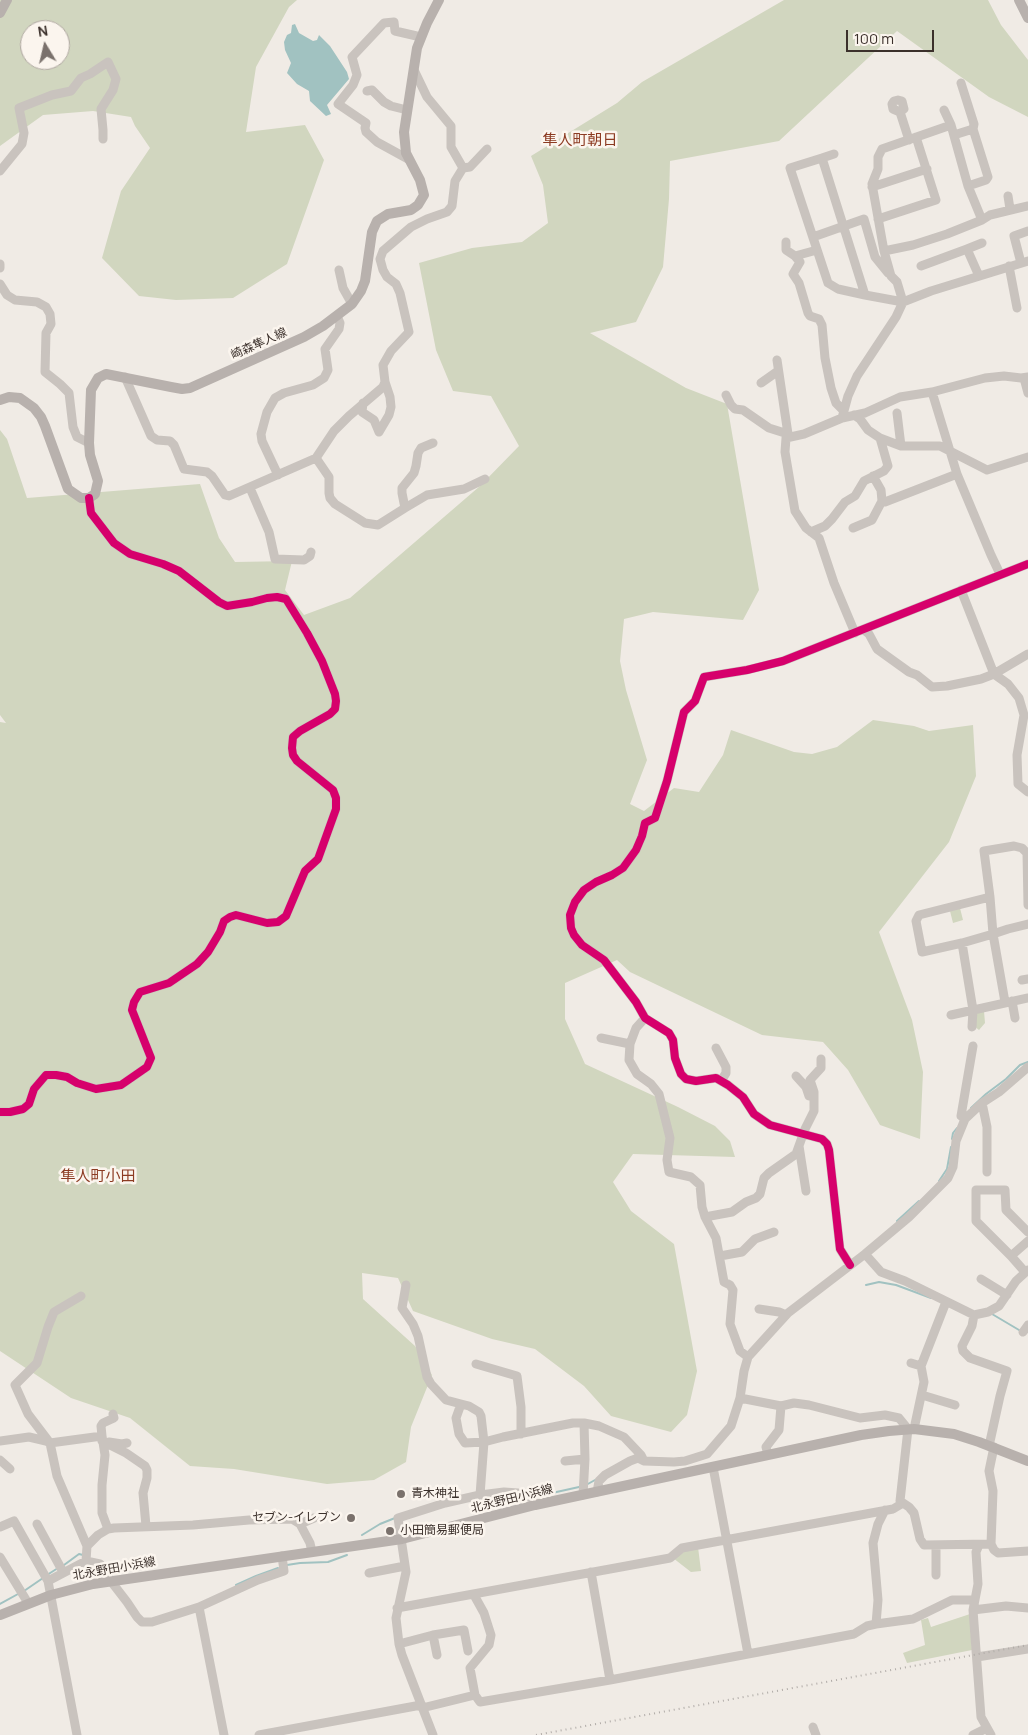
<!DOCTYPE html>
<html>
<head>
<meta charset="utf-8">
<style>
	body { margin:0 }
	#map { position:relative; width:1028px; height:1735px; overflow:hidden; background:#f0ebe5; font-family:Manrope,sans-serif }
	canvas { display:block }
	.north { position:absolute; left:20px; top:20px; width:50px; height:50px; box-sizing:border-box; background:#fbf5ee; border:1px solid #aea6a0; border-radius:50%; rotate:351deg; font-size:14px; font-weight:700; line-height:20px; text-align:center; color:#3b302b }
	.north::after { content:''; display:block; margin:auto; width:18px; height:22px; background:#7a716c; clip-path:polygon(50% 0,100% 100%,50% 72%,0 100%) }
	.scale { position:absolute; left:846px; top:30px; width:88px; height:22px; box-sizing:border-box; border:2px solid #3b302b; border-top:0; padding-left:6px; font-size:15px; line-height:18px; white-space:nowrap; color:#3b302b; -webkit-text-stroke:4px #fbf5ee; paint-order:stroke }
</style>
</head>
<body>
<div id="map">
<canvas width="1028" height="1735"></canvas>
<div class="north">N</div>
<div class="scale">100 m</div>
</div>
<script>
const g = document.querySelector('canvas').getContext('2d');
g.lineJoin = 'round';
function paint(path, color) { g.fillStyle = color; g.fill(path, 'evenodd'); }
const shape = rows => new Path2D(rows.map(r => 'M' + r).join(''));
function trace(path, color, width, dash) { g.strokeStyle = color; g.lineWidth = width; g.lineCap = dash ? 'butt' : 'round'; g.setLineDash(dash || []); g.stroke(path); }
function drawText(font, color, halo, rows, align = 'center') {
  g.font = font + ' Manrope,"Noto Sans JP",sans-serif'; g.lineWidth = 5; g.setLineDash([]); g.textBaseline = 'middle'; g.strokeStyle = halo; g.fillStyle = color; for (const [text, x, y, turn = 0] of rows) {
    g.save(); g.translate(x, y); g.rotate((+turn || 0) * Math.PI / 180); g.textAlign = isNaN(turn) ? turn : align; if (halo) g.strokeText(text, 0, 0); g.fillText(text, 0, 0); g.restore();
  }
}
paint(shape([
	[0,0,297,0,289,7,256,67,246,132,305,125,324,160,287,264,233,298,176,300,139,296,102,258,121,191,150,148,135,126,131,117,93,111,43,115,0,146],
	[30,30,60,30,60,60,30,60],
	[784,0,988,0,1001,25,1028,60,1028,117,989,97,897,31,779,141,670,161,669,199,663,267,636,322,590,333,686,388,727,404,759,590,743,620,653,612,624,619,620,661,626,690,647,760,630,804,644,811,674,788,699,792,723,755,731,730,794,752,812,754,837,747,873,720,914,726,929,731,973,725,976,776,949,842,879,932,912,1020,923,1072,920,1139,880,1125,848,1070,823,1042,762,1035,630,972,617,960,565,983,565,1019,585,1064,678,1107,715,1126,730,1141,735,1157,633,1154,613,1182,631,1211,674,1244,697,1371,687,1415,671,1432,611,1416,584,1386,535,1349,492,1339,413,1311,398,1278,362,1273,363,1299,415,1346,432,1375,411,1427,406,1462,374,1480,327,1484,234,1469,190,1466,130,1418,71,1398,0,1351,0,722,6,723,0,715,0,430,7,439,27,498,200,484,219,538,235,562,292,561,285,590,304,615,350,598,480,486,519,446,491,396,453,391,436,350,419,263,472,248,522,242,548,223,543,185,531,156,617,103,642,82],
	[960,908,963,920,953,923,950,911],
	[984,1011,985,1023,979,1030,974,1026,976,1013],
	[698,1547,701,1571,691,1572,673,1558,683,1550],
	[970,1614,972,1650,907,1663,903,1653,925,1645,921,1620,928,1618,931,1627]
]), '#d1d6bf');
paint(shape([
	[295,24,299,33,313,41,317,40,319,35,330,46,347,72,349,79,327,105,331,114,326,116,310,101,309,91,297,84,287,73,291,63,285,50,284,42,287,35,291,33,292,25]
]), '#a1c2c1');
trace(shape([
	[971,1108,986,1094,1006,1079,1020,1065,1028,1062],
	[952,1139,953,1133,957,1128],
	[939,1181,947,1169,951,1147],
	[897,1221,919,1201],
	[866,1285,879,1282,896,1285,931,1298],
	[992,1314,1019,1330],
	[586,1485,595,1480],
	[526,1491,543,1495,579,1487],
	[362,1535,380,1524,395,1518],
	[64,1565,79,1554,83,1555],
	[287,1565,300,1563,328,1562,347,1555],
	[47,1575,58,1568],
	[236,1585,256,1576,278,1568],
	[24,1591,43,1578],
	[0,1604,18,1594]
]), '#a1c2c1', 2);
trace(shape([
	[961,83,974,124,973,129],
	[367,91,372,90,384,102,391,106,407,110],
	[944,110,951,125],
	[900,112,904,109,902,101,898,100,894,101,892,104,893,109,900,112,909,140],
	[954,135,973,129,988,177,986,180,968,186],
	[822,158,834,154],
	[408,159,377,142,366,132,365,128,366,123,338,104,353,85,357,75,352,57,384,23,394,22,395,31,421,37],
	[463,168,470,167,487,149],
	[0,171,22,144,24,133,19,108,52,95,71,91,81,78,90,74,108,62,116,79,113,90,101,109,103,130,103,139],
	[872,187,927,169],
	[1008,196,1010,209],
	[878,219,936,200,916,137],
	[813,237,864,219,875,257,888,273],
	[786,242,786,250,795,256],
	[967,249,982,243],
	[817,250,795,256,800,262,793,274,799,283,808,313,810,316,819,319,822,325,825,358,831,388,836,403,843,410],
	[884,251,913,245,947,234,982,220,990,215,1028,206],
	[1021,263,1014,236,1028,231],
	[0,264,0,268],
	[921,266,967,249,979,276],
	[1009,266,1017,308],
	[339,270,343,288,352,304],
	[0,284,7,295,15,300,37,302,46,307,50,314,51,324,46,333,45,372,60,384,69,393,73,427,77,437,89,443],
	[865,295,822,158,790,168,828,283,838,289,865,295,903,302,931,291,1028,261],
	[777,360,788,434,786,438,785,452,795,511,806,528,819,538,834,583,855,633],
	[125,377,151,436,157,440,170,441,174,445,184,469,207,472,212,476,225,495,229,496,316,458,334,431,349,416,383,387,385,382,383,365,391,351,409,332,400,293,396,284,387,277,383,270,380,259,383,251,411,227,427,219,447,212,452,206,455,181,463,168,451,147,451,126,427,97,414,70],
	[1024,378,1028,393],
	[761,383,778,371],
	[932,392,957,474,991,555,1000,574],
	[726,395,731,405,735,409,743,410,769,428,788,434],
	[363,403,362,412,374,420,379,432],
	[897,413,901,446],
	[854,415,860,419,868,430,880,438,901,446,940,446,987,470,1028,457],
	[842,418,848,396,857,376,896,317,903,302,897,282,891,276,884,251,872,184,878,169,878,157,882,149,951,125,968,186,982,220],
	[379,432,389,415,391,407,390,397,385,382],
	[786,438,804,434,842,418,865,413,900,397,932,392,985,378,1004,376,1021,378,1028,377],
	[316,458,329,477,329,493,330,498,335,504,365,523,378,525,405,508,402,493,402,488,414,473,416,466,418,453,421,448,433,443],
	[278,475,262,441,261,434,267,412,275,398,284,393,313,385,324,378,328,370,325,349,339,329,340,323,337,316],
	[873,476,881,490,882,501,885,502,957,474],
	[250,488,269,532,275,559,304,560,310,556,311,552],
	[405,508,427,495,464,489,485,479],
	[853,528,872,520,882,501],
	[811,532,825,526,832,519,845,502,855,496,864,481,884,471,888,466,880,438],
	[961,590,994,674,1008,684,1019,698,1024,715,1017,755,1018,784,1028,792],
	[864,630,869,634,877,649,909,672,917,675,932,687,947,686,981,679,994,674,1028,654],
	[990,897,984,851,1014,846,1022,848,1027,853,1028,905],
	[962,943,973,1010,972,1027],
	[1022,980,1028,979],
	[1012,1001,1015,1018],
	[1005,1002,993,934,990,897,919,915,916,921,922,952,962,943,993,934,1008,929,1028,924],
	[951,1015,1028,998],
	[645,1018,636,1028,630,1044,629,1060,637,1074,651,1084,659,1094,670,1138,667,1160,669,1172,691,1177,700,1185,702,1207,705,1217,716,1238,724,1282,730,1285,733,1290,730,1324,740,1351,748,1357],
	[601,1038,630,1044],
	[716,1048,726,1067,726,1073,721,1081],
	[796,1076,806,1087,809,1096],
	[982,1103,987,1127,987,1172],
	[0,1112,10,1112,23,1109,29,1104,34,1089,46,1075,56,1075,67,1077,77,1083,96,1089,121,1085,147,1067,151,1058,132,1010,134,1002,140,992,169,983,197,964,208,952,220,932,224,921,230,917,236,915,267,923,278,922,286,916,305,871,318,859,336,809,336,798,333,790,297,761,293,755,292,748,293,737,300,731,330,714,335,709,336,701,335,694,322,661,307,633,286,599,277,597,267,598,252,602,227,606,219,602,179,571,163,564,130,554,114,543,91,513,89,498],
	[965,1119,961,1116,973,1046],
	[799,1146,806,1191],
	[705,1217,732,1212,746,1202,756,1198,760,1194,764,1178,769,1173,796,1154,805,1129,814,1111,814,1092,810,1080,821,1068,821,1059],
	[865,1254,881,1272,905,1281,974,1315,988,1312,999,1306,1016,1281,1028,1270],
	[720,1256,742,1252,755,1239,774,1232],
	[1011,1256,1028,1241],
	[850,1265,840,1249,829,1150,827,1144,822,1139,770,1125,754,1114,743,1097,728,1085,716,1078,696,1081,686,1079,681,1074,675,1058,673,1040,669,1033,645,1018,636,1002,604,960,582,945,574,935,571,928,570,915,575,902,584,890,596,882,612,875,623,868,636,850,642,836,645,823,655,818,667,781,684,712,695,701,704,677,747,670,783,661,1028,564],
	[1025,1272,1011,1256,976,1221,976,1190,1005,1190,1006,1210,1028,1232],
	[981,1279,1007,1295],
	[406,1285,402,1308,413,1324,418,1336,427,1377,431,1384,446,1400,461,1404,469,1406,479,1412,481,1416,484,1442,465,1443,459,1434,456,1418,461,1404],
	[81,1296,54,1312,48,1327,37,1363,15,1385,28,1414,50,1443,57,1476,87,1546,86,1561],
	[759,1309,779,1312,786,1315],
	[974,1315,972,1326,962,1346,963,1351,970,1358,1007,1371,1000,1396,989,1446],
	[1023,1332,1028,1325],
	[911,1363,921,1366],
	[476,1364,517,1376,521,1407,521,1434],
	[922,1395,955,1405],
	[740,1398,781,1406,794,1403,809,1405,860,1418,885,1415,899,1418,908,1429,900,1501,909,1507,914,1513,920,1539,924,1545,991,1544],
	[914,1429,924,1382,921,1366,946,1302],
	[102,1436,101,1426,103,1423,114,1418,113,1414],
	[0,1441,29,1437,46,1441,50,1443,102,1436,105,1455,102,1485,102,1513,108,1529],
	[102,1441,126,1453,145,1466,147,1470,147,1478,143,1493,146,1526],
	[109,1442,122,1444,127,1443],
	[994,1447,989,1471,993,1491,991,1544,994,1550,998,1553,1028,1551],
	[768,1455,766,1447,779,1430,781,1406],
	[0,1460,10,1469],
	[565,1461,585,1459],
	[713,1467,748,1654],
	[597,1492,599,1481,605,1475,630,1461,638,1458,644,1461,674,1462,685,1461,707,1454,731,1426,740,1398,744,1371,748,1357,788,1313,865,1254,909,1217,948,1178,953,1167,956,1141,965,1119,982,1103,999,1092,1028,1067],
	[480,1495,484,1442,503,1437,573,1423,584,1423,599,1426,624,1437,641,1455,644,1461],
	[583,1495,585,1459,584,1423],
	[37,1524,63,1572],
	[300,1524,314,1518],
	[0,1527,14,1521,48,1581,77,1735],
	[936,1545,936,1575],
	[979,1545,976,1552,978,1584,973,1610,981,1717,991,1735],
	[87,1546,98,1535,108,1529,114,1528,193,1525,249,1520,292,1519,300,1524,310,1543,312,1552],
	[0,1557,28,1603],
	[591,1572,610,1680],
	[369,1573,405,1566],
	[48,1581,86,1561,100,1564,104,1568,110,1580,127,1602,137,1617,142,1622,152,1622,199,1607,258,1580,284,1571,282,1556],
	[474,1595,484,1613,491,1635,489,1645,470,1668,475,1695,480,1702,610,1680,854,1634,867,1626,876,1624,913,1619,952,1600,975,1600],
	[199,1607,224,1735],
	[397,1608,670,1558,682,1548,893,1509,903,1503],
	[973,1610,1006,1606,1028,1608],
	[876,1624,878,1600,873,1543,878,1524,885,1510],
	[433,1635,437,1655],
	[399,1644,433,1635,464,1630,468,1651],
	[977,1657,1028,1649],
	[422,1708,475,1695],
	[813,1727,816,1735],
	[259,1735,421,1705],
	[433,1735,402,1655,399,1644,396,1618,406,1572,398,1518,445,1503,480,1495,504,1492,518,1493,532,1498,535,1505],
	[973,1735,987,1728]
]), '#c9c3be', 9);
trace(shape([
	[1019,0,1028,18],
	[0,13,7,0],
	[0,400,9,397,20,398,34,408,41,417,45,426,68,489,81,498,89,498,95,494,98,481,90,455,89,443,91,390,98,378,106,374,171,387,182,389,190,388,304,337,323,326,352,304,361,291,365,281,372,232,377,221,388,214,411,210,418,205,424,195,420,180,406,153,404,132,417,48,427,23,439,0],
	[0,1615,51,1595,93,1584,402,1539,535,1505,861,1435,889,1431,914,1429,954,1434,979,1442,1028,1461]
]), '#b8b1ad', 10);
trace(shape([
	[536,1735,1028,1645]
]), '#b1aca8', 2, [1, 4]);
trace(shape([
	[0,1112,10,1112,23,1109,29,1104,34,1089,46,1075,56,1075,67,1077,77,1083,96,1089,121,1085,147,1067,151,1058,132,1010,134,1002,140,992,169,983,197,964,208,952,220,932,224,921,230,917,236,915,267,923,278,922,286,916,305,871,318,859,336,809,336,798,333,790,297,761,293,755,292,748,293,737,300,731,330,714,335,709,336,701,335,694,322,661,307,633,286,599,277,597,267,598,252,602,227,606,219,602,179,571,163,564,130,554,114,543,91,513,89,498],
	[850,1265,840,1249,829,1150,827,1144,822,1139,770,1125,754,1114,743,1097,728,1085,716,1078,696,1081,686,1079,681,1074,675,1058,673,1040,669,1033,645,1018,636,1002,604,960,582,945,574,935,571,928,570,915,575,902,584,890,596,882,612,875,623,868,636,850,642,836,645,823,655,818,667,781,684,712,695,701,704,677,747,670,783,661,1028,564]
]), '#d6006c', 8);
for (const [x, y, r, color] of [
	[401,1494,5,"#7a716c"],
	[351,1518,5,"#7a716c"],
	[390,1531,5,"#7a716c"]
]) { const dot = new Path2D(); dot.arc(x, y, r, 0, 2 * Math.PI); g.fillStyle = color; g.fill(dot); trace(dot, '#fbf5ee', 2); }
drawText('12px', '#3b302b', '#fbf5ee', [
	["崎森隼人線",259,344,-24],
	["北永野田小浜線",512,1499,-14],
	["北永野田小浜線",114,1569,-10]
]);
drawText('12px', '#3b302b', '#fbf5ee', [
	["青木神社",411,1494],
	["セブン-イレブン",341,1518,"right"],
	["小田簡易郵便局",400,1531]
], 'left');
drawText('15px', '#8c3b22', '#fbf5ee', [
	["隼人町朝日",580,141],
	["隼人町小田",98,1177]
]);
</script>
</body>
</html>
